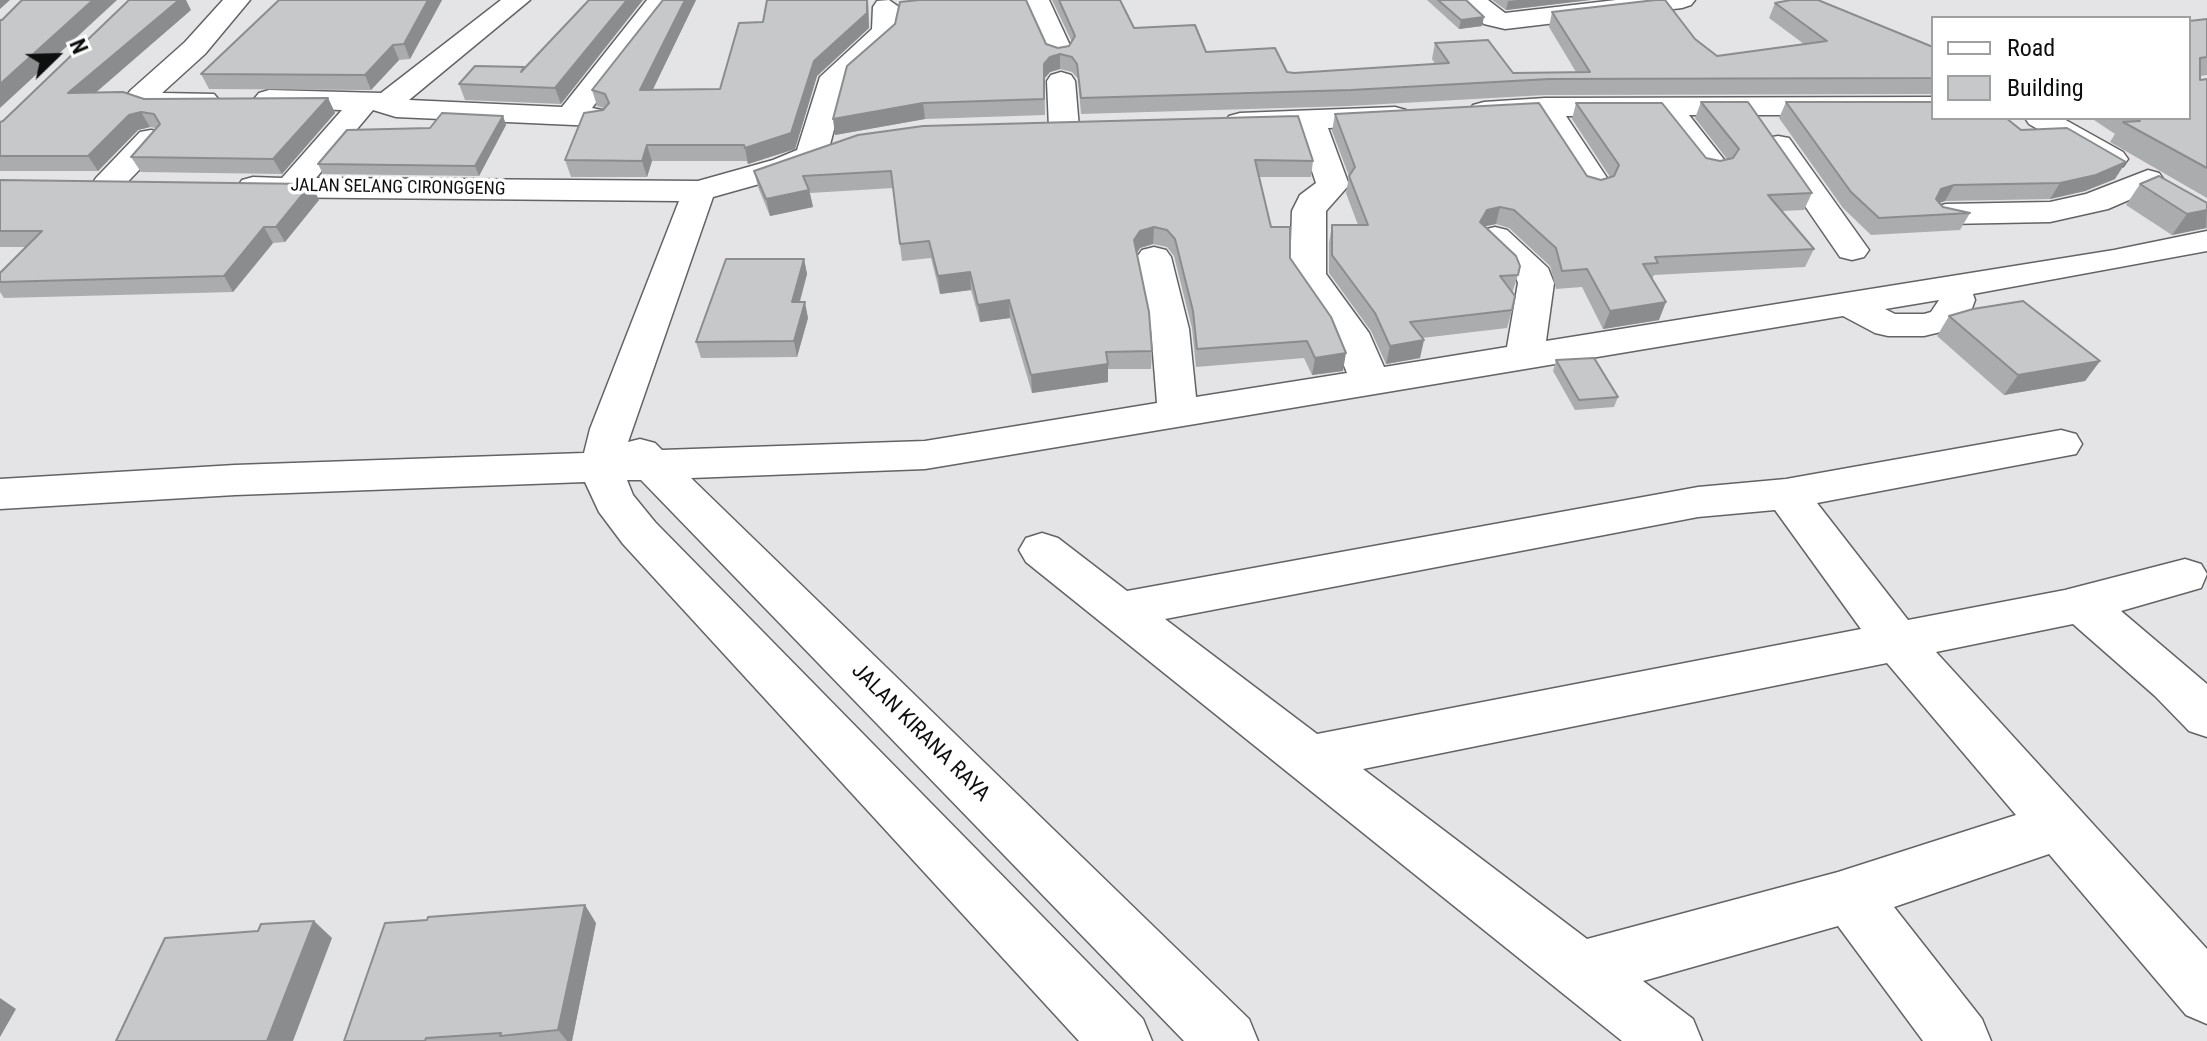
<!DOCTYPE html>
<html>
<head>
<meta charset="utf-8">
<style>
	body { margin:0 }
	#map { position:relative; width:2207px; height:1041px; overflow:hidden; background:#e4e4e6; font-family:"Roboto Condensed",sans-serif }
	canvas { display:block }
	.legend { position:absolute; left:1931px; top:16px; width:260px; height:104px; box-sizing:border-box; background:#fff; border:2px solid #9e9f9f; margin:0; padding:10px 14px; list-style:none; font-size:24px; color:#0d0e0e }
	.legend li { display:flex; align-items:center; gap:16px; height:40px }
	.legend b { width:40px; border:2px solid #9e9f9f }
	.north { position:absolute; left:16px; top:16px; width:80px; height:80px; -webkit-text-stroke:6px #fff; paint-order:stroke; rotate:67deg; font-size:22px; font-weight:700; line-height:32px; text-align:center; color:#0d0e0e }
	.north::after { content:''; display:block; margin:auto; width:28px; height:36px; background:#0d0e0e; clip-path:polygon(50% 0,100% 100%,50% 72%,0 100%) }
</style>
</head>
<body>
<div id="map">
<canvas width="2207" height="1041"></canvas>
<ul class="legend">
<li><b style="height:10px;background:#fff"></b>Road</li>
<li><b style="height:22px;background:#c7c8c9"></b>Building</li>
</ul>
<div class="north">N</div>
</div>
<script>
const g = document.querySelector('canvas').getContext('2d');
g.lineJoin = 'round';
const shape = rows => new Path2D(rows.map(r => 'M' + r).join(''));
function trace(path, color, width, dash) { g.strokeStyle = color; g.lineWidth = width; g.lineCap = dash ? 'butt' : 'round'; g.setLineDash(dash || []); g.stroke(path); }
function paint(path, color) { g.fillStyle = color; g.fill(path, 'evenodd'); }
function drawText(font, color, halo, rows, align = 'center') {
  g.font = font + ' "Roboto Condensed",sans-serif'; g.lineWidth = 7; g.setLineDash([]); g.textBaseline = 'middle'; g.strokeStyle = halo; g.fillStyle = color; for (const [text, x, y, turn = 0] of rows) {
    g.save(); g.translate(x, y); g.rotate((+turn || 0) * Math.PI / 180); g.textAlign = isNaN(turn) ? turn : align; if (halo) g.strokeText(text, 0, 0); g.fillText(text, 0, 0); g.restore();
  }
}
const minor = shape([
	[223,0,250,0,205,54,162,93,214,94,219,100,214,106,153,111,131,102,126,96,131,90,185,42,223,0],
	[501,0,530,0,409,100,562,107,647,0,674,0,592,108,607,111,611,117,607,123,596,126,396,117,373,110,316,178,698,181,773,160,797,150,820,77,872,29,873,7,877,1,889,0,899,7,898,31,895,37,847,80,827,156,822,163,795,174,713,197,628,442,640,439,655,443,662,450,925,441,1157,403,1151,329,1137,257,1142,250,1154,247,1166,250,1171,257,1189,329,1196,397,1347,373,1331,333,1290,274,1292,211,1300,195,1316,183,1298,129,1240,131,1229,128,1225,122,1229,116,1240,113,1395,107,1406,110,1410,116,1406,122,1395,125,1328,128,1349,185,1326,211,1326,274,1369,333,1384,367,1507,347,1518,283,1514,272,1478,237,1483,230,1495,227,1507,230,1548,268,1554,283,1546,341,2114,250,2207,231,2207,251,1973,294,1975,300,1971,311,1957,328,1924,336,1888,336,1875,333,1843,316,925,469,691,478,1249,1019,1258,1041,1184,1041,641,480,627,480,633,495,655,522,1143,1019,1152,1041,1079,1041,623,544,599,512,585,482,235,495,0,509,0,479,235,465,584,453,590,429,679,201,253,197,242,194,237,187,242,180,253,177,282,178,342,110,269,108,259,105,254,99,259,93,269,90,381,93,501,0],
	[1939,300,1931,312,1924,314,1895,314,1885,309,1939,300],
	[1023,0,1049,0,1073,52,1069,58,1059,60,1049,58,1023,0],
	[1459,0,1488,0,1505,13,1616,0,1695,0,1691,5,1682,8,1505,29,1484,24,1459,0],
	[1061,72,1071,75,1075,81,1079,128,1075,134,1064,137,1053,134,1049,128,1047,81,1051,75,1061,72],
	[1933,97,1933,115,1689,115,1729,166,1724,173,1713,175,1702,173,1658,116,1566,116,1611,184,1606,191,1595,194,1584,191,1536,116,1484,120,1473,117,1469,111,1473,105,1484,102,1545,98,1933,97],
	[2025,118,2062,118,2123,152,2128,159,2123,166,2112,168,2101,166,2029,124,2025,118],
	[151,130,162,132,166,139,162,146,118,192,107,195,96,192,91,185,96,178,140,132,151,130],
	[1778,136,1789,138,1869,250,1864,257,1852,260,1840,257,1763,145,1767,138,1778,136],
	[2148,170,2159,173,2164,180,2159,187,2108,209,2050,222,1946,224,1934,221,1929,214,1934,207,1946,204,2050,202,2086,194,2148,170],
	[2061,430,2076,434,2082,444,2076,454,1817,503,1908,620,2065,590,2185,559,2201,564,2207,574,2201,588,2121,611,2207,684,2207,737,2189,731,2155,696,2073,624,1936,652,2207,949,2207,1024,2186,1015,2049,854,1894,907,1982,1019,1991,1041,1923,1041,1838,926,1643,981,1693,1019,1702,1041,1622,1041,1026,562,1019,550,1026,538,1042,533,1058,538,1127,591,1698,487,1786,479,2061,430],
	[1775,510,1861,629,1317,734,1165,619,1698,517,1775,510],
	[1887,663,2016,815,1838,872,1587,939,1363,769,1887,663]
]);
trace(minor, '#636365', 3);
paint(minor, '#fff');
paint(shape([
	[279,0,442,0,410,59,399,60,371,90,209,89,201,74],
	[589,0,561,104,465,100,459,84,524,67,524,69],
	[663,0,696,0,652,90,720,89,763,22,767,0,868,0,869,28,817,76,795,149,748,164,747,161,652,161,647,177,571,177,565,160,604,108,597,106,592,90],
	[1052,0,1120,0,1134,28,1206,52,1294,73,1435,64,1432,59,1435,43,1513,73,1576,72,1549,27,1552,12,1695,39,1717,56,1804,44,1769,18,1775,3,1933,47,1933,94,1545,95,1349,106,1081,114,1078,79,1072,72,1060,69,1050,72,1044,79,1045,115,925,119,835,135,895,24,1046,44,1058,48,1069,46,1072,42],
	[1427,0,1466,0,1482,26,1459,29],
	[1492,0,1590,0,1506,10],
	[191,10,95,92,144,99,328,98,335,113,282,174,141,172,131,157,156,128,150,127,138,130,98,171,0,171,0,122],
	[2207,19,2207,75,2200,76,2200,80,2207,79,2207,198,2110,142,2115,134,2091,118,2189,118],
	[1701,102,1812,193,1804,210,1782,211,1814,249,1805,267,1654,275,1652,279,1659,320,1603,329,1582,287,1556,289,1550,266,1509,228,1496,224,1485,226,1518,275,1512,293,1512,310,1507,328,1422,338,1420,358,1386,364,1371,331,1329,273,1329,243,1332,225,1358,225,1346,193,1349,176,1332,131,1335,114,1601,180,1610,177,1572,119,1576,103,1706,158,1720,161,1727,159,1695,118],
	[1786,102,2021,130,2115,179,2085,191,2050,199,1945,201,1939,203,1943,207,1970,213,1960,230,1871,235,1843,208,1779,118],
	[503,116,506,125,479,176,323,174,318,164,430,128],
	[858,135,1313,161,1311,177,1259,177,1271,227,1290,258,1343,371,1312,375,1304,358,1196,367,1192,328,1174,256,1167,247,1153,244,1140,248,1137,253,1152,351,1151,369,1108,369,1108,382,1032,393,1010,318,980,322,971,290,940,294,931,258,902,261,893,188,810,193,813,207,770,216,758,187,754,171],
	[0,180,311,184,319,200,285,242,273,243,233,292,4,298,0,292,0,273,26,247,0,247],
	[2140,184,2207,203,2207,229,2206,228,2172,235,2126,205],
	[804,259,807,274,800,302,808,318,797,357,701,358,696,342],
	[1949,316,2100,361,2085,381,2004,395,1937,336],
	[1556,360,1618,397,1614,407,1575,410,1553,371],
	[427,920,596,923,572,1041,344,1041]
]), '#abacad');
paint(shape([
	[0,0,10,0,0,9],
	[93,0,117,0,0,108,0,84],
	[179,0,186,0,191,10,78,108,68,93],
	[428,0,442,0,410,59,404,44],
	[627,0,643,0,561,104,555,88],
	[685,0,696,0,645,106,640,90],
	[867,0,868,0,869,28,817,76,795,149,748,164,745,148,814,61],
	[1518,0,1590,0,1506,10,1508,1],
	[1484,17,1482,26,1459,29,1461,20],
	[393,45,399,60,371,90,365,75],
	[1060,54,1060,69,1050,72,1044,79,1045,115,1044,64,1050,57],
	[328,98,335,113,282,174,273,159],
	[923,103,925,119,835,135,833,119],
	[141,112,150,127,138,130,98,171,88,156,129,115],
	[503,116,506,125,479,176,475,166],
	[647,145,652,161,647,177,642,161],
	[2126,162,2115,179,2085,191,2050,199,2060,183],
	[311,184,319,200,285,242,276,227],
	[1954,185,1945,201,1932,205,1941,189],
	[809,190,813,207,770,216,766,199],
	[1500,207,1496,224,1482,227,1480,222,1487,210],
	[2207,210,2206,228,2172,235,2187,214],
	[264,227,273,243,233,292,224,276],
	[1154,227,1153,244,1140,248,1134,258,1134,240,1140,231],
	[804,259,807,274,795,318,792,302],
	[970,272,971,290,940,294,938,276],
	[1009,300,1010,318,980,322,978,305],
	[805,302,808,318,797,357,794,341],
	[1666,302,1659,320,1603,329,1610,311],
	[1424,340,1420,358,1386,364,1390,346],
	[1346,353,1343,371,1312,375,1315,358],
	[2100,361,2085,381,2004,395,2018,375],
	[1108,364,1108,382,1032,393,1031,375],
	[585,905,596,923,572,1041,567,1041,558,1030],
	[314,921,332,938,293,1041,267,1041],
	[0,998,16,1009,0,1037]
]), '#8b8c8d');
const building = shape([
	[22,0,93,0,0,84,0,20,2,20,22,0],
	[129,0,179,0,68,93,123,92,144,99,328,98,273,159,131,157,160,124,154,114,141,112,129,115,88,156,0,156,0,122,3,121,129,0],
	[279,0,428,0,404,44,393,45,365,75,201,74,279,0],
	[589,0,627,0,555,88,459,84,475,66,524,67,521,72,589,0],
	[663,0,685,0,640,90,720,89,739,23,763,22,767,0,867,0,867,13,814,61,791,133,745,148,744,145,647,145,642,161,565,160,584,113,603,110,609,103,605,94,592,90,663,0],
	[919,0,1026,0,1046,44,1058,48,1069,46,1075,36,1059,0,1120,0,1134,28,1195,25,1206,52,1275,48,1287,72,1294,73,1449,63,1435,43,1488,40,1513,73,1590,72,1552,12,1655,0,1665,0,1695,39,1717,56,1827,41,1775,3,1791,0,1818,0,1933,47,1933,78,1549,79,1351,90,1081,98,1077,64,1072,57,1060,54,1050,57,1044,64,1044,99,923,103,833,119,847,66,895,24,900,2,919,0],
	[1438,0,1466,0,1484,17,1461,20,1438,0],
	[2207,19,2207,57,2200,58,2200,80,2207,79,2207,168,2123,122,2140,121,2135,118,2189,118,2189,21,2207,19],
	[1701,102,1748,102,1812,193,1768,195,1814,249,1655,257,1658,263,1643,264,1666,302,1610,311,1587,269,1562,271,1556,248,1514,210,1500,207,1487,210,1480,222,1516,256,1520,266,1518,275,1500,276,1515,296,1512,310,1410,322,1424,340,1390,346,1375,313,1332,255,1332,225,1368,225,1349,176,1355,167,1335,114,1539,103,1587,176,1601,180,1614,176,1619,165,1576,103,1662,103,1706,158,1720,161,1733,158,1739,149,1701,102],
	[1786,102,1933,102,1933,118,2006,118,2021,130,2067,128,2126,162,2096,175,2060,183,1954,185,1941,189,1936,199,1943,207,1970,213,1879,218,1851,192,1786,102],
	[442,113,503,116,475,166,318,164,347,130,430,128,442,113],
	[1298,116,1313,161,1255,160,1271,227,1290,227,1290,258,1331,317,1346,353,1315,358,1307,341,1197,349,1193,311,1175,239,1167,230,1154,227,1140,231,1134,240,1149,312,1152,351,1106,352,1108,364,1031,375,1009,300,978,305,970,272,938,276,929,241,900,244,891,171,803,176,809,190,766,199,754,171,858,135,923,126,1298,116],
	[2159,176,2207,203,2207,210,2187,214,2140,184,2159,176],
	[0,180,311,184,276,227,264,227,224,276,0,282,0,273,42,231,0,231,0,180],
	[726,259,804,259,792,302,805,302,794,341,696,342,726,259],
	[2023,301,2100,361,2018,375,1949,316,1973,309,2023,301],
	[1594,358,1618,397,1579,400,1556,360,1594,358],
	[585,905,558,1030,500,1036,501,1033,426,1038,425,1041,344,1041,385,923,427,920,428,917,585,905],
	[314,921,267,1041,116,1041,165,938,258,931,261,924,314,921]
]);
paint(building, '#c7c8c9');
trace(building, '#8b8c8d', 2);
drawText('18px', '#0d0e0e', '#fff', [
	["JALAN SELANG CIRONGGENG",398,188,1]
]);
drawText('22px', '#0d0e0e', '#fff', [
	["JALAN KIRANA RAYA",920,733,45]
]);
</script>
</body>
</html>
